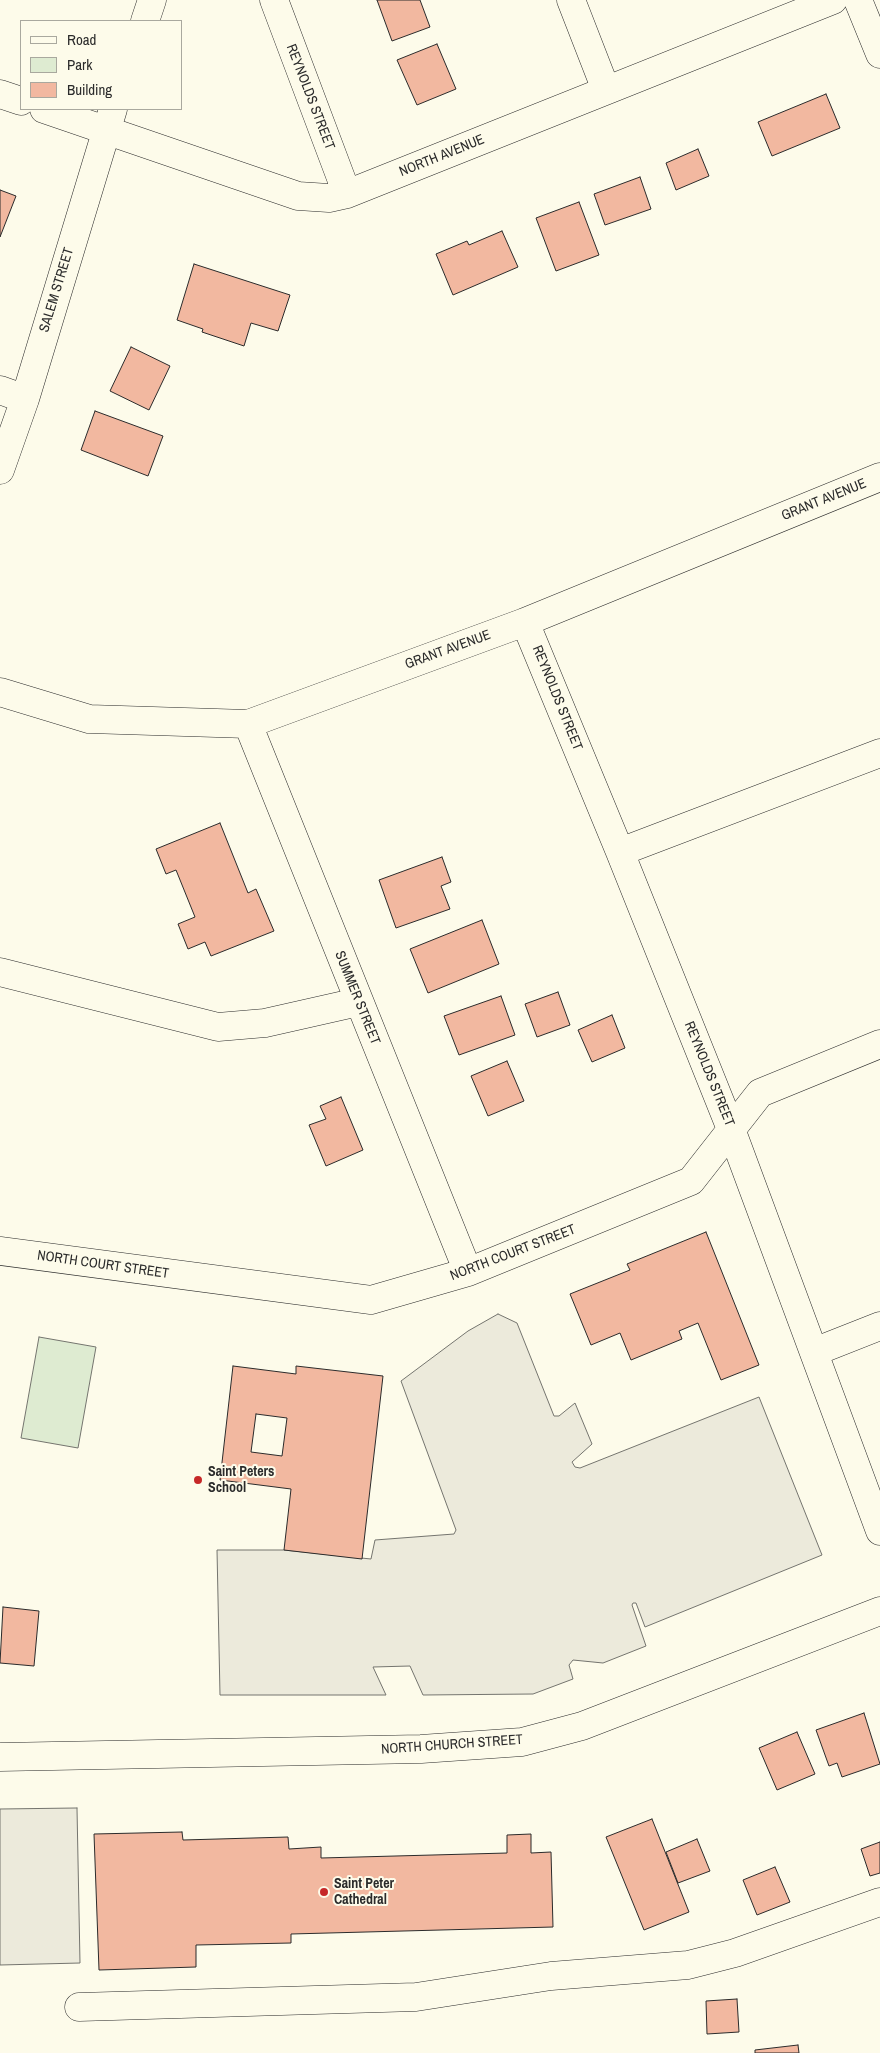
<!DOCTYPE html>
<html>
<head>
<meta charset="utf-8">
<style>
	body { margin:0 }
	#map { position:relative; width:880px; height:2053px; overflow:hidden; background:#fdfbea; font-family:"Archivo Narrow",sans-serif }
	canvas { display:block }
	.legend { position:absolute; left:20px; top:20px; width:162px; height:90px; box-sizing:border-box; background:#fdfbea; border:1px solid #a9a89e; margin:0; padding:6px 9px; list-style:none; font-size:15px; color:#2b2b2b }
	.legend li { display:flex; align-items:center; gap:10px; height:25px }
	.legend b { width:25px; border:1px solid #a9a89e }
</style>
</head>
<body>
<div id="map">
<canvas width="880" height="2053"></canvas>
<ul class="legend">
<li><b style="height:6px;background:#fdfbea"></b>Road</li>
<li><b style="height:14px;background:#deebd1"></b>Park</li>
<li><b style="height:14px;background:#f2b8a0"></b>Building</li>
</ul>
</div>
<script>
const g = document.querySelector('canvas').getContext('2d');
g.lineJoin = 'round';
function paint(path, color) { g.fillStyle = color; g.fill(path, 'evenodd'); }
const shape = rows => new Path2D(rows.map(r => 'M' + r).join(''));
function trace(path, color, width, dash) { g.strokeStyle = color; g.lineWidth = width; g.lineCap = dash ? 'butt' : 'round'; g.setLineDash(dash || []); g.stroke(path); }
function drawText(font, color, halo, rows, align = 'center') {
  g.font = font + ' "Archivo Narrow",sans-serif'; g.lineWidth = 4; g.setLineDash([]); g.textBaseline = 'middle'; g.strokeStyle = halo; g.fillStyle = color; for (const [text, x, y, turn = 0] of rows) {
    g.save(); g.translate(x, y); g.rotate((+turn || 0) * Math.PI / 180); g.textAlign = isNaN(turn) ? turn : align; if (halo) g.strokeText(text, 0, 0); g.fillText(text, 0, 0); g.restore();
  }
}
const green = shape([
	[39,1337,96,1347,78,1448,21,1438,39,1337]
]);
paint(green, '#deebd1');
trace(green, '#74746e', 1);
const parking = shape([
	[498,1314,517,1323,554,1416,559,1416,575,1403,592,1444,572,1462,575,1467,580,1468,759,1397,822,1555,645,1627,636,1603,633,1603,632,1605,646,1646,603,1663,573,1660,569,1665,573,1679,533,1694,423,1695,410,1666,373,1667,386,1695,220,1695,217,1550,284,1550,371,1559,375,1540,454,1534,456,1530,401,1381,468,1331,498,1314],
	[77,1808,80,1963,0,1965,0,1809,77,1808]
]);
paint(parking, '#eceadb');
trace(parking, '#74746e', 1);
const building = shape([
	[377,0,420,0,430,27,392,41,377,0],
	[437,44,456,89,417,105,397,60,437,44],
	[826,94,840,128,772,156,758,122,826,94],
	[698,149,709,176,676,190,666,163,698,149],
	[640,177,651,209,605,225,594,194,640,177],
	[0,190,16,196,0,237,0,190],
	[579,202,599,255,556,271,536,218,579,202],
	[502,231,518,267,453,295,436,254,467,241,469,245,502,231],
	[194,264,290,295,278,331,251,323,244,346,202,332,203,329,177,320,194,264],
	[131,347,170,366,149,410,110,391,131,347],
	[95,411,163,436,148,476,81,450,95,411],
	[220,823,248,893,256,889,274,931,211,956,205,942,188,949,178,924,195,917,176,870,166,874,156,849,220,823],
	[442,857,451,882,441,886,450,909,396,928,379,880,442,857],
	[482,920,499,964,428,993,410,949,482,920],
	[558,992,570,1025,537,1037,525,1004,558,992],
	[501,996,515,1035,459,1055,444,1016,501,996],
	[612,1015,625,1048,592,1062,578,1030,612,1015],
	[507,1061,524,1101,488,1116,471,1076,507,1061],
	[341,1097,363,1150,326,1166,309,1125,326,1119,320,1106,341,1097],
	[706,1232,759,1365,721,1380,698,1323,679,1331,682,1339,631,1360,620,1333,591,1345,570,1294,630,1270,627,1264,706,1232],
	[233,1366,296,1374,296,1366,383,1376,362,1559,284,1550,291,1489,220,1480,233,1366],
	[256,1414,287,1418,282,1456,251,1452,256,1414],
	[3,1607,39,1611,34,1666,0,1663,3,1607],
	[864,1713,880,1764,842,1777,837,1763,829,1766,816,1730,864,1713],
	[797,1732,815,1774,777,1790,759,1748,797,1732],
	[652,1819,689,1912,644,1930,606,1837,652,1819],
	[182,1832,183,1840,288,1837,289,1849,321,1847,321,1858,507,1853,507,1835,531,1834,531,1853,551,1852,553,1927,291,1934,291,1943,196,1945,196,1967,99,1970,94,1834,182,1832],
	[697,1839,710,1871,678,1883,666,1852,697,1839],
	[880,1842,880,1873,870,1876,861,1849,880,1842],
	[775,1867,790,1902,757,1915,743,1880,775,1867],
	[737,1999,739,2032,707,2034,706,2001,737,1999],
	[798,2045,799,2053,755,2053,755,2050,798,2045]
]);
paint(building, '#f2b8a0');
trace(building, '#2b2b2b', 1);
const minor = shape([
	[274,0,347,194],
	[571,0,606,90],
	[858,0,880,54],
	[145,21,152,0],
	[0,94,21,101],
	[44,109,298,196,329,198,347,194,833,0],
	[0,390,25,399],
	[0,470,25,399,113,109],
	[525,622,620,852,731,1129,880,1531],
	[0,692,89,719,248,724,525,622,880,477],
	[248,724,468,1272],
	[620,852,880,753],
	[0,972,218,1027,265,1023,358,1002],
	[0,1251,371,1300,468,1272,691,1181,760,1093,880,1044],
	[814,1352,880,1326],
	[0,1757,421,1749,522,1742,582,1726,880,1611],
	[79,2007,416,1997,551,1976,688,1965,735,1953,880,1902]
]);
trace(minor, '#2b2b2b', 29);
trace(minor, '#fdfbea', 28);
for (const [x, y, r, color] of [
	[198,1480,5,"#c62828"],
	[324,1892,5,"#c62828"]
]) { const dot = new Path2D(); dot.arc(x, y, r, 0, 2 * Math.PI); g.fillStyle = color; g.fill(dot); trace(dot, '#fdfbea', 2); }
drawText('14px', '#2b2b2b', '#fdfbea', [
	["REYNOLDS STREET",310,97,69],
	["NORTH AVENUE",442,156,-22],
	["SALEM STREET",57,290,-73],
	["GRANT AVENUE",824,500,-22],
	["GRANT AVENUE",448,650,-20],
	["REYNOLDS STREET",557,698,68],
	["SUMMER STREET",357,998,68],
	["REYNOLDS STREET",709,1074,68],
	["NORTH COURT STREET",513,1253,-21],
	["NORTH COURT STREET",103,1265,8],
	["NORTH CHURCH STREET",452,1745,-4]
]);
drawText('bold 14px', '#2b2b2b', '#fdfbea', [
	["Saint Peters",208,1472],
	["School",208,1488],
	["Saint Peter",334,1884],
	["Cathedral",334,1900]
], 'left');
</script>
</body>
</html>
